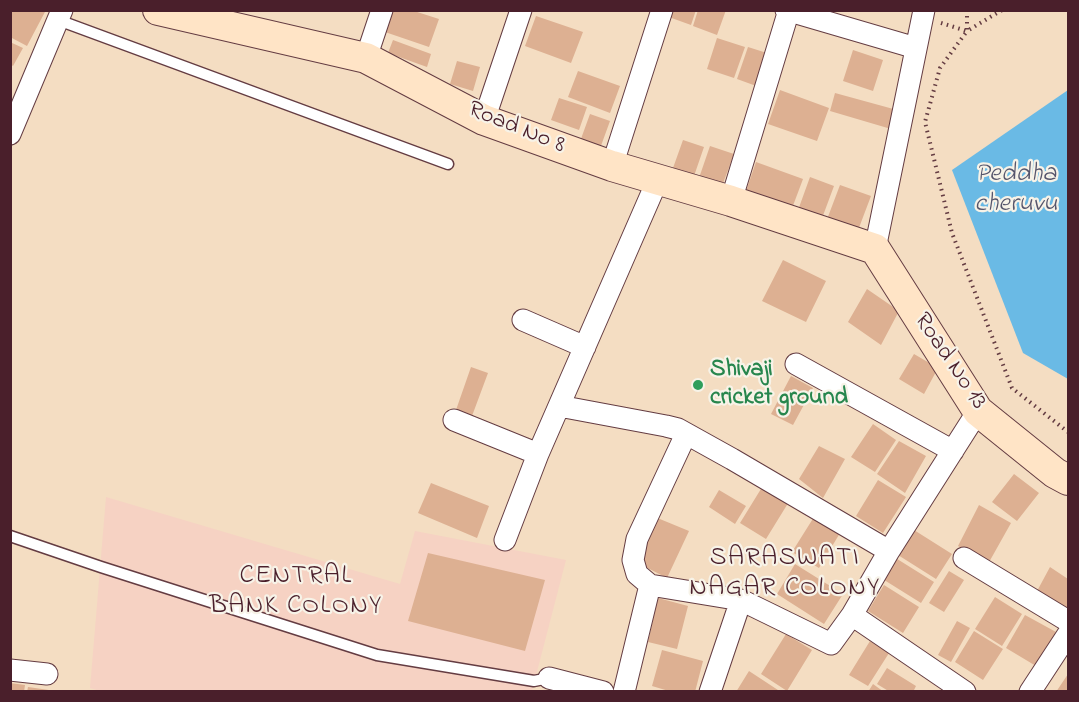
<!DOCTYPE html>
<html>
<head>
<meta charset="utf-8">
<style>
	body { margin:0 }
	#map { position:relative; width:1079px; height:702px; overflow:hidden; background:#f4ddc2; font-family:"Indie Flower",sans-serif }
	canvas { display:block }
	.frame { position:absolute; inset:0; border:12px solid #4a1f2b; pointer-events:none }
</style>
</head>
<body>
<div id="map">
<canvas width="1079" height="702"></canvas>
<div class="frame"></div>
</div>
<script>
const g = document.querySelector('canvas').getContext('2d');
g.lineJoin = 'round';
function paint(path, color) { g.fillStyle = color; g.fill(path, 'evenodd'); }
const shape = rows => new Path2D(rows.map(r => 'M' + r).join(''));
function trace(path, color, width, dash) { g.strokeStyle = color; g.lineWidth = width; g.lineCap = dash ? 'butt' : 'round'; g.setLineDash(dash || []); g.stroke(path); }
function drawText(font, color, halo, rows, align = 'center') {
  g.font = font + ' "Indie Flower",sans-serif'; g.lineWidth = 4.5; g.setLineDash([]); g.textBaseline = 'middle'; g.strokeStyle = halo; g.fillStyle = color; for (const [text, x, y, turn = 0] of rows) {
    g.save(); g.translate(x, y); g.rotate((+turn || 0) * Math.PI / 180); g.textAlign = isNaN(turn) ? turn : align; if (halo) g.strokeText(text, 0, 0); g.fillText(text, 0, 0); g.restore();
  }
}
paint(shape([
	[106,497,400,584,415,531,566,560,532,691,103,692,90,688]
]), '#f6d2c3');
paint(shape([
	[1068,90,1068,379,1023,353,952,170]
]), '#6abae5');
paint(shape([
	[10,10,46,10,27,46,10,37],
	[393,10,411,10,439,19,429,47,385,32],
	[668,10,696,10,691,25,666,16],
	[698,10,726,10,717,35,693,26],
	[536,16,583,32,571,63,525,46],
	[717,38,745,47,734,78,707,69],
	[393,40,431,54,427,67,388,53],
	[10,42,23,48,13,66,10,64],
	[748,47,770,54,759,87,737,79],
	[853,50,883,60,873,91,843,81],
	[457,61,480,67,473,91,450,84],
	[578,71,620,86,610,113,568,97],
	[780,90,829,108,817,141,768,124],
	[835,93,897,110,891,129,830,111],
	[559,98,587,107,579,130,551,120],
	[590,114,610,121,598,154,578,147],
	[683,140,704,147,694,176,673,168],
	[710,146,734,154,722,186,699,178],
	[756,162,803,179,791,211,745,194],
	[810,177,834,186,821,221,797,213],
	[840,185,871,196,857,233,826,222],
	[783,260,826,281,806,322,762,301],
	[867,289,899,311,881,345,848,322],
	[914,354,938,368,924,394,899,379],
	[471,367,488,373,472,416,456,410],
	[791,376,813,388,793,425,771,414],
	[873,424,896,440,875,472,851,457],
	[899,441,926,456,905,493,877,474],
	[819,446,845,459,823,498,799,479],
	[1014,474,1039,493,1017,521,992,502],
	[878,480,906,497,883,533,856,516],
	[431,483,489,506,477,538,418,513],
	[764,484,790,500,766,539,740,523],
	[719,490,746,506,735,524,709,507],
	[979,505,1011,523,988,564,958,546],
	[655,517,689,531,667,578,636,562],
	[814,517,840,533,819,568,792,552],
	[914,530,952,554,936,579,898,555],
	[428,553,545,580,525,651,408,621],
	[894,557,934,582,921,603,881,578],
	[795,564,843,594,824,624,777,594],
	[1050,567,1068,579,1068,605,1066,610,1036,593],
	[949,571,964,580,944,612,929,603],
	[884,585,919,607,903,633,868,611],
	[995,597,1022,614,1002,646,975,629],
	[658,598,688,606,677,649,648,642],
	[1025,615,1056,632,1036,666,1006,648],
	[957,621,970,628,951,662,938,655],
	[974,631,1003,649,983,680,955,662],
	[786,634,812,650,787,691,761,674],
	[870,641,889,653,868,686,849,675],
	[662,650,703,661,695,692,672,692,652,686],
	[887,668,916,686,913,692,890,692,877,684],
	[749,671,781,692,736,692],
	[1068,674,1068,692,1056,692],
	[10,683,25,685,24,692,10,692],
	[873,684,884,692,868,692],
	[28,687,49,690,49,692,27,692]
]), '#ddb092');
const lane = shape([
	[58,20,448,164],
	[10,536,101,567,377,655,534,681,549,678]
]);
const street = shape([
	[786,10,916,48],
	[366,58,382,10],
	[484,120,521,10],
	[10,134,62,10],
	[612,166,662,10],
	[731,201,789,10],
	[875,249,924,10],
	[523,320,585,347],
	[796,364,953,451],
	[559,406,666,426,678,429,732,459,889,551],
	[454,420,538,454],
	[686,434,637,539,633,560,637,574,650,585,741,600,831,644,852,615,889,551,978,411],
	[505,540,538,454,658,179],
	[964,558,1068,621],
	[852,615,965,692],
	[10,670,47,674],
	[549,678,603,692],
	[624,692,650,585],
	[710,692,741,600],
	[1030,692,1068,634]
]);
const secondary = shape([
	[158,10,366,58,484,120,612,166,731,201,875,249,978,411,1055,473,1068,480]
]);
trace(lane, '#643c42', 13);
trace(street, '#643c42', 23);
trace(secondary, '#643c42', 32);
trace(shape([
	[967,10,967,31,1002,10],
	[941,23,967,31,940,68,925,122,952,233,1012,388,1068,432]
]), '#643c42', 4, [1.5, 4.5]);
trace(lane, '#fff', 10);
trace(street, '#fff', 21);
trace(secondary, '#ffe4c6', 30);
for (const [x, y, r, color] of [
	[698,385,6,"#2e9e5b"]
]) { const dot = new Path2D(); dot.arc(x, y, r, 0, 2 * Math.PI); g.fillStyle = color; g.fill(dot); trace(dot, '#f7f3e8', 2); }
drawText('24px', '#4a1f2b', '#f7f3e8', [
	["Road No 8",516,129,22],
	["Road No 13",949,362,56]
]);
drawText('bold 24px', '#27864d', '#f7f3e8', [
	["Shivaji",710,371],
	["cricket ground",710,399]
], 'left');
drawText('italic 26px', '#55556c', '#f7f3e8', [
	["Peddha",1016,176],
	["cheruvu",1016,206]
]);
g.letterSpacing = '1.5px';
drawText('26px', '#4a1f2b', '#f7f3e8', [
	["SARASWATI",785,560],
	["NAGAR COLONY",785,590],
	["CENTRAL",296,578],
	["BANK COLONY",296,608]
]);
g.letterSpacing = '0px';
</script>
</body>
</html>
